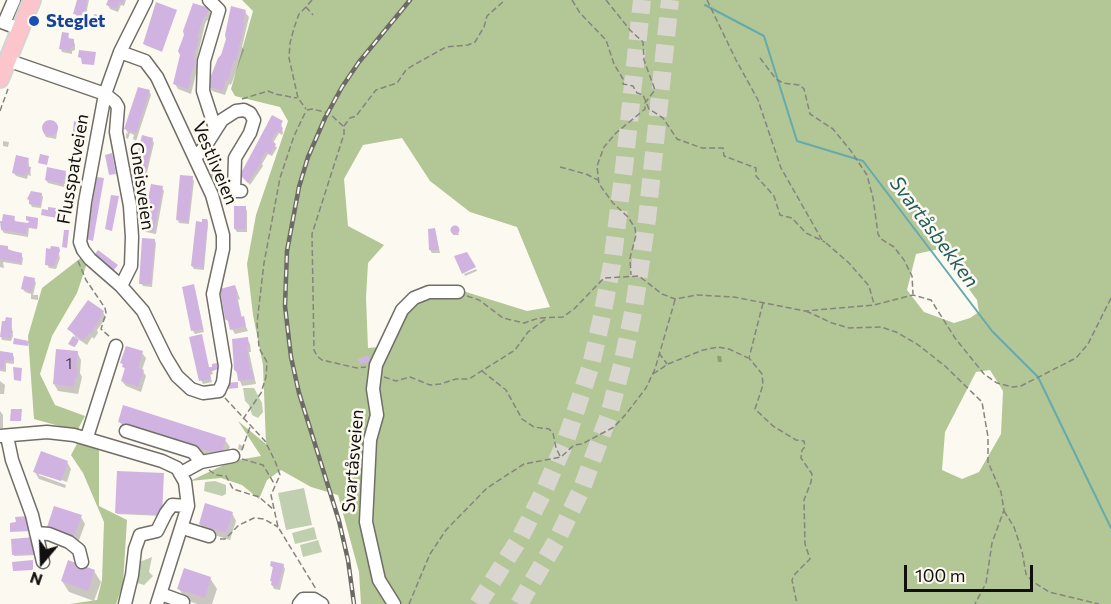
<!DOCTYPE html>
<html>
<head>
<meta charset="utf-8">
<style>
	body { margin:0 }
	#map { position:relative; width:1111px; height:604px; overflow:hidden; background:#fcf9f1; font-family:Commissioner,sans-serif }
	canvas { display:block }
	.north { position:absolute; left:12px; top:532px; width:60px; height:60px; -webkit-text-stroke:4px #fcf9f1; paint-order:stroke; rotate:199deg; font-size:16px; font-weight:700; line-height:24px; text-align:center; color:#11100e }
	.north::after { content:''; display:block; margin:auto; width:21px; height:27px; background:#11100e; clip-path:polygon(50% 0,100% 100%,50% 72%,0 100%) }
	.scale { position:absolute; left:904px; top:565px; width:129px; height:27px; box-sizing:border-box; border:3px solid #11100e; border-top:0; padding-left:8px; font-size:18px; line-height:21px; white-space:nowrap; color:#11100e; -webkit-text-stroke:4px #fcf9f1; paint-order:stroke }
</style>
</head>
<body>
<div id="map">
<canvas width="1111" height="604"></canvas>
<div class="north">N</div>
<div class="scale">100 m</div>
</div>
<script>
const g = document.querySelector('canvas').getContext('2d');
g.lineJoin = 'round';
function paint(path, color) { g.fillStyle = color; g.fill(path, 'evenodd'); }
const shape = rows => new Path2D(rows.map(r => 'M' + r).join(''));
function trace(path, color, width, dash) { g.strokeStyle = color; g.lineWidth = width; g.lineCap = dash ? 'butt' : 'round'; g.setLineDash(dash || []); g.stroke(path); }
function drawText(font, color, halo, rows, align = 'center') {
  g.font = font + ' Commissioner,sans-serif'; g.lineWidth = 5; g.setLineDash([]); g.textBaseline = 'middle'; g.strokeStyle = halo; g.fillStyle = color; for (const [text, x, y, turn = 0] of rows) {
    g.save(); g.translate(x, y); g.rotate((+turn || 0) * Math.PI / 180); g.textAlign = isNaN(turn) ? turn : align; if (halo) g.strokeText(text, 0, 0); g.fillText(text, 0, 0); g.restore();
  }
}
paint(shape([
	[243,388,254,388,262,403,263,412,258,418,252,415,249,405,245,401],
	[215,481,226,485,226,494,222,496,204,491,205,482],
	[304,488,312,525,286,530,278,493],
	[314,527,317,539,295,544,292,533],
	[318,540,322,552,303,557,300,545],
	[152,557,149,572,153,576,144,585,134,582,137,563]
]), '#c1cfb1');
paint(shape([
	[242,0,1111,0,1111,604,361,604,359,572,338,495,311,487,281,470,267,480,259,499,242,485,221,478,190,481,232,461,261,456,238,421,266,444,263,365,253,315,247,264,256,215,288,121,280,107,235,96,231,89,253,11],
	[402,138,430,181,470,212,517,227,550,307,527,311,466,292,445,293,409,306,379,347,368,348,366,298,368,263,384,245,348,226,344,179,363,145],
	[939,249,977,300,979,312,970,318,954,323,924,312,907,290,916,254],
	[990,370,1003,391,1001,434,979,472,962,479,942,470,945,432,976,372],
	[82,257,87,263,77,293,52,336,40,374,55,405,85,416,77,431,34,419,28,336,42,288],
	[79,440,99,447,99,506,127,520,123,584,116,604,70,604,97,600,102,580,104,522,83,473,71,455]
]), '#b2c696');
paint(shape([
	[78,0,89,0,85,19,77,17,75,13],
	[113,0,126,0,124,6,121,5,118,12,110,9,108,5],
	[208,9,211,14,209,21,207,20,205,24,196,63,198,66,191,94,178,89,175,84,181,55,180,51],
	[176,11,162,52,145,45,145,44],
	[245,12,249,17,242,47,244,50,231,85,229,84,225,95,212,91,209,86],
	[68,34,69,40,73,41,75,44,75,50,72,51,72,54,62,52,61,49],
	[149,91,151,95,136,141,133,139,134,135,130,133,128,139,126,138,126,133,128,134,126,129],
	[46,121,56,123,58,127,56,139,46,137,44,133,43,129],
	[281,122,283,133,282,135,279,133,273,143,277,148,272,156,268,154,262,164,263,166,250,185,246,180],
	[152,139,154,143,144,185,136,182,137,189,134,188,133,179],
	[3,141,9,142,8,147,3,146],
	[28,159,31,176,28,175,27,179,16,176,14,173],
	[210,169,212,170,214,181,211,180],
	[65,172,67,176,64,187,48,183,46,180],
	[192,178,194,181,189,224,179,223,178,220],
	[162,188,164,191,156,234,146,232,144,229],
	[41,194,43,197,41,208,32,207,30,203],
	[245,208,247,211,247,232,237,232,235,229],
	[14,218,16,223,27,225,29,227,30,222,27,220,38,219,37,229,29,228,28,237,4,233,2,230],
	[206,221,208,224,204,270,194,269,192,266,203,223],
	[453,227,456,227,459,235,453,235],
	[435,230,440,253,432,253,430,250],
	[154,240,156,243,152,287,143,286,141,283],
	[0,246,21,254,23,258,22,265,3,262,4,268,0,267],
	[58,249,60,258,56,269,49,268,47,264],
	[476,269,477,271,465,276,464,274],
	[34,279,36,283,33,295,38,295,38,300,31,299,31,294,25,292,23,289],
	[235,286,240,299,238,300,242,318,248,331,235,334,232,329],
	[195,289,204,332,195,334,193,331],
	[103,312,106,318,97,330,98,333,94,339,92,337,87,345,75,337,78,342,75,347,71,345,75,336,69,329],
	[11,319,13,336,11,341,2,340,1,336,6,323],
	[247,339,250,344,251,352,249,352,256,384,242,386,235,369],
	[77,352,81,360,80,373,82,377,78,394,58,391,54,384],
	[0,353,12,354,14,357,14,364,6,363,6,372,0,371],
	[142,353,146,358,142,370,146,376,141,392,126,386,122,381,126,371,122,363],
	[717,356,721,356,722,362,718,362],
	[211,368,213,374,210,375,212,382,203,384,201,380],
	[0,381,5,385,4,394,0,394],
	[0,411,3,415,3,428,0,428],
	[120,422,225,440,230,447,225,462,124,429],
	[239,444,244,447,242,451,238,449],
	[67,462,71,469,67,482,39,472,39,475,66,485,65,488,39,479,35,472],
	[118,473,162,516,117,514],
	[232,513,236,521,230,540,205,532,200,524],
	[81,517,85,524,78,543,53,534,49,526],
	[12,540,37,555,14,556],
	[283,565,285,569,280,590,274,589,272,585,271,580,274,570,272,566],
	[94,571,101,582,94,601,69,592,62,581],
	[210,578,217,589,212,604,197,604,186,600,179,589]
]), '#0003');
trace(shape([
	[705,5,764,36,797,141,863,161,992,331,1038,377,1111,528]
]), '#65aaac', 2);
paint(shape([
	[77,0,87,0,84,16,73,14],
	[108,0,124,0,123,3,119,2,117,9,106,5],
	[156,2,177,10,162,51,143,44],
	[193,3,209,8,206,17,204,16,197,38,199,39,193,59,196,60,189,80,191,80,188,89,173,84,180,55,178,51,184,35,183,31],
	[231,6,246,10,243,22,245,22,236,61,234,60,228,80,226,79,223,91,207,86,218,58,221,55,226,39,225,35],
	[94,14,102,16,100,24,93,22],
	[62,32,69,33,68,38,74,39,74,46,71,48,70,51,59,49],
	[79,50,96,52,94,65,82,64,81,58,78,57],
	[138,87,150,90,136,133,124,129],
	[272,115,283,121,280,126,283,128,280,133,277,131,271,140,276,144,270,154,266,151,261,160,262,161,248,183,240,175],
	'42 128a8 8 0 1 1 16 0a8 8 0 1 1-16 0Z',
	[74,121,83,124,80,134,73,132],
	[142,135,153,138,143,182,131,179],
	[112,153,116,174,109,175,105,155],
	[40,154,49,156,47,165,38,163],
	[16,155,29,158,27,167,31,167,30,173,26,172,25,176,12,173],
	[47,167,66,171,63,184,45,180],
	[180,175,193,176,188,222,176,220],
	[97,177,104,178,93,241,86,239],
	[151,184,163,186,154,231,142,229],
	[31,191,42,193,40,206,29,204,29,200,27,199],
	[111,195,119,196,112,231,105,229],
	[234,206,246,206,246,229,234,229],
	[48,207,56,208,55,211,58,212,57,218,41,215,42,209,48,210],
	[3,214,15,216,14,221,28,223,29,221,26,220,26,216,38,218,37,229,27,227,26,234,1,230,0,221,2,221],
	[202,219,207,219,208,222,203,268,191,266,196,221,202,222],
	'450.5 230a4.5 4.5 0 1 1 9 0a4.5 4.5 0 1 1-9 0Z',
	[435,228,439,250,429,250,428,229],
	[64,230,69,230,67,248,62,247],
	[142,238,155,239,151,284,139,284],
	[0,245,8,246,8,250,22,253,21,263,0,259],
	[51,246,59,247,60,251,54,266,45,265,46,248,50,249],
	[98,250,118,265,113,271,94,255],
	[467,252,476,267,462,274,454,256],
	[24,276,35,278,32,292,21,289],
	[194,284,203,329,191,331,182,287],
	[235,285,238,294,236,294,241,317,244,316,246,326,230,330,228,321,225,319,220,289],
	[88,300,104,311,91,334,89,333,83,340,67,329],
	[6,317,12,318,11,331,13,331,10,338,0,337,2,321,5,321],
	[202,334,209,367,212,367,212,364,217,363,218,369,210,372,211,379,199,381,189,337],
	[73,336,79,340,74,347,68,344],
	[248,337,249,347,247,347,250,370,252,370,254,379,238,381,237,372,234,370,232,339],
	[14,338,29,341,28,346,13,344],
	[126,346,143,351,138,368,144,370,138,387,121,381,125,368,122,367,123,364,120,363],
	[56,349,78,351,76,367,78,368,77,378,75,377,74,387,53,384],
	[0,351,13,353,13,361,5,360,4,369,0,369],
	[368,355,371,362,360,364,358,359],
	[13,367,22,368,21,381,14,380],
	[238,382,238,388,227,389,226,383],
	[123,405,226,438,221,455,118,422],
	[11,409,22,409,21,421,10,421],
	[41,451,68,461,61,481,33,472],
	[117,471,164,473,162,515,115,513],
	[205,503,233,512,226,533,199,524],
	[54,506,82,515,74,536,47,527],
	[29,516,31,531,10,532,10,523,16,522,15,517],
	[35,537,38,554,12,555,11,539],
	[33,560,33,570,13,571,12,562],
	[68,560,95,570,88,591,61,581],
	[271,561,284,564,278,587,271,585,272,581,270,581,273,567,270,566],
	[184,568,211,577,205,598,177,589]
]), '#d0b3e0');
trace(shape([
	[478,604,520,538,545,489,566,440,591,365,601,321,612,264,624,168,642,0],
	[519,604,557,540,582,488,609,415,622,365,634,308,647,219,670,0]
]), '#d9d6cf', 18, [18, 9]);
const minor = shape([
	[14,0,4,23,20,29],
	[209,0,219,10,204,61,203,91,215,128],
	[120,52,145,61,157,77,212,195,223,235,223,249,213,294,225,366,223,382,219,391,203,393,191,389,177,376,166,358,143,311,121,286,90,259,83,250,80,242,85,202,105,94,120,52,146,0],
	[7,60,105,94,115,102,118,107,116,132,130,206,132,237,131,266,121,286],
	[196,157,206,145,222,120,236,111,244,110,250,113,254,120,250,133,235,158,234,191,241,191],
	[126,431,193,452,201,462],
	[0,436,47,432,74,435,162,461,177,468,185,482,188,506,157,604],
	[7,436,12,460,32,515,43,562],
	[87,437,116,346],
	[181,473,201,462,233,456],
	[183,528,209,536],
	[36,533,49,534,69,542,79,550,82,562],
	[161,594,183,602],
	[125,604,132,575,135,549,140,535,157,531,166,513,172,505,188,506],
	[299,604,303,599,314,599,322,604],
	[394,604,379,580,366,522,370,440,377,415,373,389,376,365,402,310,414,298,429,292,458,292]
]);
const major = shape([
	[0,79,32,0]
]);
trace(minor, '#706e67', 15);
trace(major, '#d4d4d4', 20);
trace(shape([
	[312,0,306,7,313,15],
	[572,0,580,13,606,40,614,64,623,79,623,84,633,86,637,93,643,95,649,109,663,118,677,139,702,148,723,148,724,156,756,168,756,176,774,196,780,215,792,218,806,233,825,242],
	[606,0,630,30,643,42,644,60,655,90,645,103,645,109,616,133,604,147,597,166,599,184,613,203,628,217,635,228,636,235,630,258,631,275],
	[707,0,736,60,758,100,781,168,822,240],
	[306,7,299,14,294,28,290,43,289,58,298,98,306,109],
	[760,58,776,79,783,83,800,85,804,89,810,114,833,129,851,151,867,175,873,198,878,234,881,239,894,247,904,260,912,276,913,294],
	[242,99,268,91,275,94,297,98],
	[307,110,312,109,329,113,344,127,344,134,312,234,314,350,317,356,322,360,357,368,366,367],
	[0,111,8,89],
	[344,126,350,118,356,116,376,90,397,83,406,70,412,66,446,47,468,45,475,42,484,27,487,16,505,0],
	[560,167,586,174,598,180],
	[826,243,849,263,869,286,874,304],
	[78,261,86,280,105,308,106,313,101,329,110,337],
	[467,296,479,300,503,318,524,323,539,318,563,317,574,309,604,278,639,276,662,294,675,299,697,295,734,297,805,311,874,305,913,295,931,300,955,338,984,374,997,383,1013,387,1021,386,1076,358,1088,344,1111,298],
	[763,303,749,358,762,374,763,385,755,409,773,426,796,440,804,441,805,447,802,450,801,458,812,474,811,482,804,500,805,544,810,559,795,574,792,580,797,604],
	[806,311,832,323,849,328,881,327,896,332,917,344,945,366,982,402,988,437,988,462,1001,492,1004,510,992,543,986,583,975,604],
	[659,353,667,364],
	[482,371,506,390,522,419,534,427,549,429,553,433,556,448,560,456],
	[653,374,668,364,703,350,718,347,729,349,748,358],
	[384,377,396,381,410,377,430,385,440,384,456,379,469,379,515,350,528,332,547,318],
	[225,398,265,441,275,461,280,475,271,495,278,527,316,589],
	[243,419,261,393,266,377,267,362,259,348,257,323,264,263,280,178,294,136,306,111],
	[242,450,250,427],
	[242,459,263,465,275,485],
	[209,470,216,475,226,476,233,489,259,497,273,509],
	[1004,511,1014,527,1022,551,1026,574,1032,581,1049,592,1099,604],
	[220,539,225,539,239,525,254,518,264,519,278,527],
	[409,604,430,554,446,530,487,488,524,464,561,457,574,445,582,444,614,427,626,414,646,388,655,369,675,300]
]), '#86847f', 1.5, [6, 3]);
trace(minor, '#fff', 12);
trace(major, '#fcc5cb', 16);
const rail = shape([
	[354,604,348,560,339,521,299,393,291,357,285,306,287,251,299,187,308,157,325,118,342,87,359,62,410,0]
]);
trace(rail, '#6c6a66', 4.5);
trace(rail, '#fcf9f1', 2, [7]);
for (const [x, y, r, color] of [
	[34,21,6,"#1a4fb4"]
]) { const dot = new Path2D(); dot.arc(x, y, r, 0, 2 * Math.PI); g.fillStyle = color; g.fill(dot); trace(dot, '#fcf9f1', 2); }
drawText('15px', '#413942', null, [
	["1",69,364]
]);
drawText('bold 18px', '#164399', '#fcf9f1', [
	["Steglet",46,21]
], 'left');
drawText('18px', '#11100e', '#fcf9f1', [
	["Vestliveien",215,163,67],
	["Flusspatveien",73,169,-80],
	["Gneisveien",142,186,82],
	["Svartåsveien",353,461,-85]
]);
drawText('italic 20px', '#235d5f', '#fcf9f1', [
	["Svartåsbekken",934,232,53]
]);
</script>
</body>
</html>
